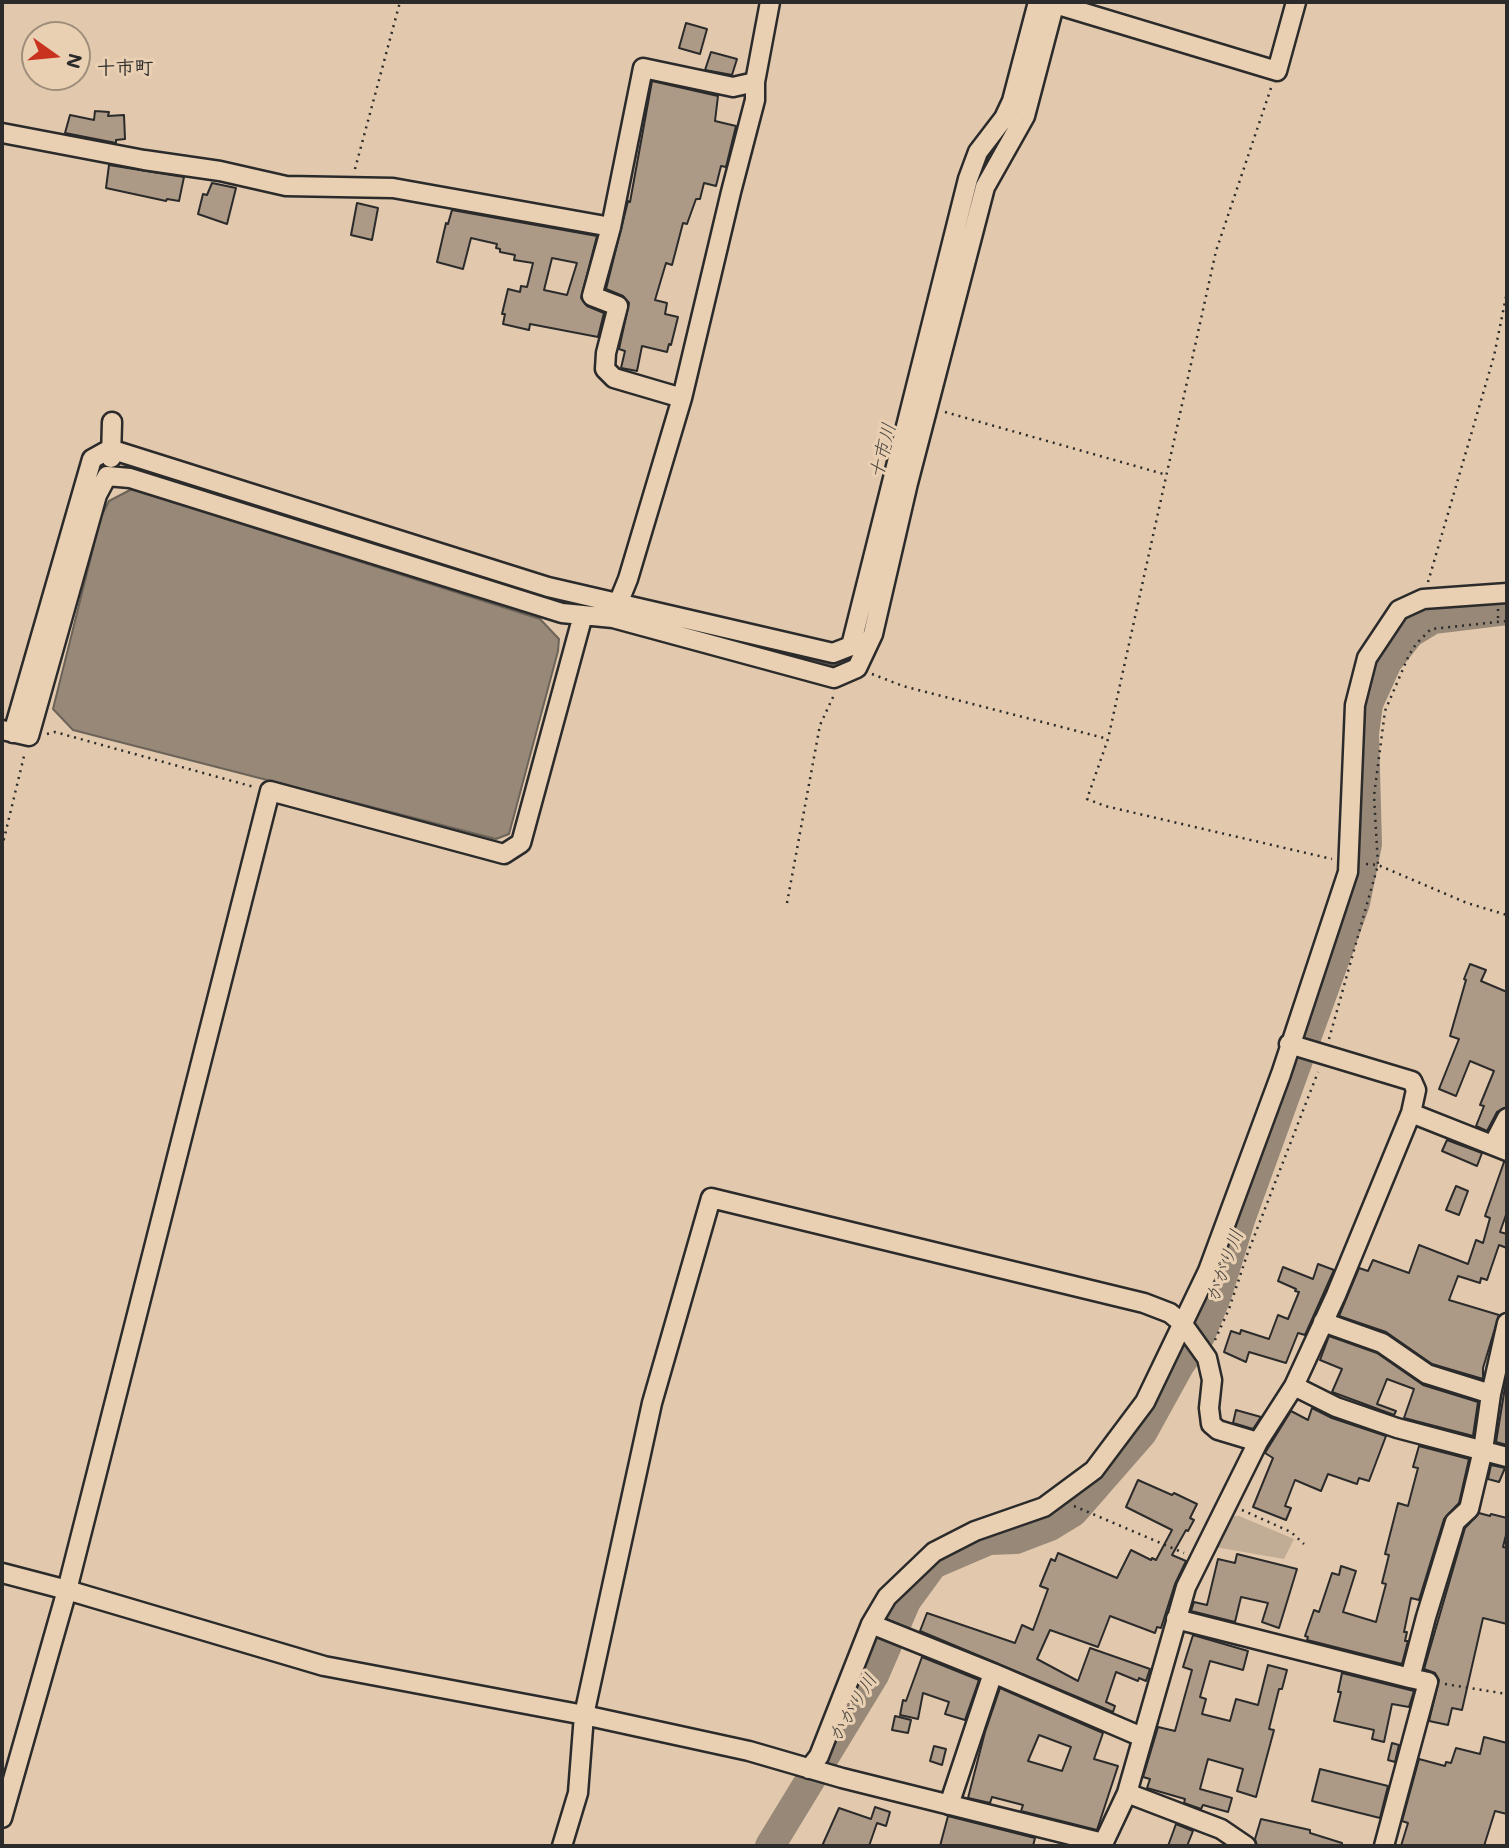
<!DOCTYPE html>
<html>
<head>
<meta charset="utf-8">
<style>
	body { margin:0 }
	#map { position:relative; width:1509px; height:1848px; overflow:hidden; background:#e2c9ad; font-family:Mali,sans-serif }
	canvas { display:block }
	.frame { position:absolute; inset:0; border:4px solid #2b2b2b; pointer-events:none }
	.north { position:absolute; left:21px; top:21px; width:70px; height:70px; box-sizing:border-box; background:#ead0b2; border:2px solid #9e8e7c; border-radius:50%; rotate:105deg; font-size:19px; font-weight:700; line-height:28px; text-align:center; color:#2b2b2b }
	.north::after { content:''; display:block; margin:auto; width:24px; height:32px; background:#c8321e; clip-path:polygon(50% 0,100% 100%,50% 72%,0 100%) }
</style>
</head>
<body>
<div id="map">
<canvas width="1509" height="1848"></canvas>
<div class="frame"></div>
<div class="north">N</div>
</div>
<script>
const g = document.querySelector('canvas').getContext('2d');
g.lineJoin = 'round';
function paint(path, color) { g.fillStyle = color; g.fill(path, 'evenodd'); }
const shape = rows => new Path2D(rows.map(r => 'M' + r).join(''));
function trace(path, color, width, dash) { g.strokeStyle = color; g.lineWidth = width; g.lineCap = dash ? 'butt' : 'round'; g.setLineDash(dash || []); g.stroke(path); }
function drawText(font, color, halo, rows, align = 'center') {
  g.font = font + ' Mali,"Klee One",sans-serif'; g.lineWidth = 6; g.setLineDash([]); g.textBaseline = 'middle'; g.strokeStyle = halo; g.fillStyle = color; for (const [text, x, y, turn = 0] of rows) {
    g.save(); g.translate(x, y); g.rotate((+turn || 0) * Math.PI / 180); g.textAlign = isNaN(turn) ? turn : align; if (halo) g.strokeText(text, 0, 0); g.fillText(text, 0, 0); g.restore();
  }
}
paint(shape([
	[1232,1516,1239,1516,1294,1539,1284,1559,1215,1547]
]), '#c1ac95');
const water = shape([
	[132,489,540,619,559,639,558,651,509,834,496,839,73,730,53,709,101,517,109,501,132,489]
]);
paint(water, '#988878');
trace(water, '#6c6359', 2);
trace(shape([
	[681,627,836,667,849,653]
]), '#6c6359', 5);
trace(shape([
	[770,1846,874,1675,906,1601,933,1564,989,1540,1016,1539,1050,1526,1073,1512,1142,1433,1180,1364,1200,1336,1217,1294,1240,1220,1355,903,1367,844,1364,734,1368,704,1387,662,1410,633,1433,619,1507,610]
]), '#988878', 30);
const building = shape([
	[686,23,707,29,700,54,679,48,686,23],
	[711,52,737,59,732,75,705,70,711,52],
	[652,81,718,96,715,121,736,126,726,167,721,166,716,186,704,183,700,199,696,199,687,224,683,223,672,265,666,263,655,300,667,303,665,314,678,317,671,345,669,344,667,352,642,346,637,371,621,368,625,351,619,349,629,303,623,296,606,289,628,201,630,202,652,81],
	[95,111,109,112,108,116,124,115,125,139,116,140,116,143,65,133,70,115,94,120,95,111],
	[109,165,184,177,179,201,167,199,166,201,106,188,109,165],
	[212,183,236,188,227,224,198,214,203,194,207,195,212,183],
	[357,203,378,208,372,240,351,235,357,203],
	[452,210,597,236,581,298,587,306,604,313,598,337,530,324,529,330,503,324,505,314,502,314,508,289,520,292,521,286,527,287,533,263,514,260,515,255,500,252,500,249,496,248,497,244,471,238,463,269,437,262,446,223,448,224,452,210],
	[552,258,577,263,567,295,544,290,552,258],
	[1470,964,1486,970,1481,981,1507,992,1507,1107,1497,1112,1487,1131,1476,1126,1484,1106,1480,1105,1494,1071,1470,1061,1456,1096,1439,1089,1459,1039,1450,1036,1466,980,1464,979,1470,964],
	[1447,1140,1482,1153,1477,1166,1442,1151,1447,1140],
	[1504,1162,1507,1162,1507,1212,1500,1232,1507,1234,1507,1248,1499,1245,1487,1280,1481,1278,1480,1283,1458,1276,1449,1300,1499,1315,1483,1368,1483,1379,1432,1364,1386,1332,1339,1316,1359,1268,1368,1271,1373,1260,1409,1273,1419,1245,1468,1264,1476,1240,1483,1243,1490,1218,1485,1216,1504,1162],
	[1456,1186,1468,1191,1459,1215,1446,1210,1456,1186],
	[1318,1264,1334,1270,1305,1335,1298,1333,1286,1363,1249,1352,1246,1362,1224,1352,1231,1331,1240,1334,1241,1330,1269,1339,1278,1315,1288,1319,1299,1292,1295,1291,1296,1289,1278,1281,1283,1267,1313,1279,1318,1264],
	[1329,1336,1377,1353,1423,1385,1478,1402,1473,1436,1404,1418,1414,1389,1387,1379,1377,1404,1396,1411,1394,1415,1332,1392,1342,1369,1320,1360,1329,1336],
	[1507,1375,1507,1445,1496,1442,1507,1375],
	[1312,1408,1332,1418,1386,1436,1369,1481,1359,1478,1357,1484,1328,1474,1321,1491,1295,1480,1285,1506,1291,1508,1286,1520,1253,1507,1273,1458,1265,1453,1268,1448,1291,1411,1308,1420,1312,1408],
	[1236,1410,1261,1417,1253,1429,1233,1423,1236,1410],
	[1419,1446,1469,1459,1459,1503,1444,1519,1419,1600,1411,1598,1404,1632,1407,1632,1405,1641,1408,1641,1402,1664,1307,1640,1308,1637,1305,1636,1314,1610,1319,1612,1332,1573,1339,1575,1341,1566,1356,1571,1343,1612,1376,1622,1386,1584,1382,1583,1389,1555,1385,1554,1398,1503,1408,1506,1418,1468,1413,1467,1419,1446],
	[1491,1465,1505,1468,1499,1482,1488,1479,1491,1465],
	[1138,1480,1172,1495,1174,1493,1197,1504,1190,1518,1194,1520,1188,1531,1186,1530,1172,1555,1186,1561,1175,1584,1161,1628,1157,1627,1155,1633,1110,1616,1098,1647,1050,1630,1037,1659,1078,1681,1090,1648,1150,1669,1146,1681,1139,1678,1138,1681,1116,1672,1106,1702,1115,1706,1113,1712,920,1631,927,1613,1015,1643,1022,1625,1033,1630,1048,1589,1040,1586,1051,1559,1055,1561,1058,1553,1117,1578,1131,1550,1151,1560,1152,1558,1156,1560,1172,1530,1126,1507,1138,1480],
	[1479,1513,1490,1516,1491,1514,1507,1518,1507,1531,1503,1547,1507,1548,1507,1624,1483,1618,1462,1710,1452,1708,1448,1725,1429,1721,1439,1680,1435,1673,1424,1669,1465,1528,1479,1513],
	[1237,1554,1297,1569,1279,1628,1262,1622,1268,1603,1241,1597,1235,1622,1191,1611,1194,1602,1207,1605,1218,1559,1235,1563,1237,1554],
	[1193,1635,1248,1651,1243,1670,1210,1661,1200,1697,1206,1699,1202,1714,1230,1721,1236,1699,1258,1705,1268,1665,1287,1670,1282,1689,1279,1689,1269,1729,1274,1730,1256,1797,1237,1791,1243,1769,1208,1759,1200,1789,1232,1798,1228,1812,1203,1805,1201,1809,1184,1803,1185,1799,1147,1788,1150,1779,1143,1777,1158,1727,1175,1731,1192,1670,1183,1667,1193,1635],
	[922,1657,979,1680,965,1720,945,1714,949,1702,923,1693,918,1719,900,1715,903,1700,906,1701,922,1657],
	[1342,1673,1414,1691,1409,1707,1392,1704,1384,1742,1372,1739,1374,1730,1334,1721,1341,1692,1338,1692,1342,1673],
	[1000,1688,1103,1733,1094,1759,1118,1766,1097,1830,1021,1811,1023,1805,992,1797,990,1803,968,1798,985,1732,1000,1688],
	[1039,1735,1071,1747,1062,1771,1028,1761,1039,1735],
	[895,1716,911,1720,908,1733,892,1730,895,1716],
	[1484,1737,1507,1743,1507,1814,1495,1811,1484,1846,1401,1846,1408,1823,1402,1821,1419,1759,1445,1766,1446,1762,1451,1763,1456,1748,1480,1754,1484,1737],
	[1392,1743,1399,1745,1395,1762,1388,1760,1392,1743],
	[934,1746,946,1749,942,1765,930,1761,934,1746],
	[1320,1769,1388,1786,1380,1818,1312,1801,1320,1769],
	[875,1807,890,1812,886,1826,877,1823,869,1846,822,1846,839,1808,871,1819,875,1807],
	[948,1816,1035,1838,1033,1846,940,1846,948,1816],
	[1261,1819,1310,1830,1310,1833,1342,1843,1342,1846,1257,1846,1255,1839,1261,1819],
	[1176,1824,1193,1831,1187,1846,1168,1846,1176,1824]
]);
paint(building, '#ad9a86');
trace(building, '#2b2b2b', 2);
const minor = shape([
	[1048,2,1277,71,1296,2],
	[2,133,144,160,220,171,286,186,393,188,611,227],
	[682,398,614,378,605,369,606,353,618,306,592,296,611,227,643,68,733,87,755,82],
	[111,458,112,422],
	[615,611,628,579,682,398,731,192,755,100,755,82,770,2],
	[2,730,29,736,97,495,107,476,130,478,562,613,613,618,834,678,857,668,873,634,908,483,985,187,1025,116,1055,2],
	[13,733,92,459,110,449,548,587,833,653,851,646,968,179,978,152,1004,118,1012,101,1038,2],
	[1411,1113,1507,1151],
	[1493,1145,1507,1118],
	[1323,1322,1382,1343,1427,1374,1491,1394],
	[1294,1386,1336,1407,1397,1428,1507,1457],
	[2,1573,67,1590,324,1666,584,1715,749,1751,842,1778,1103,1843],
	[1176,1619,1410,1678],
	[871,1624,993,1673],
	[809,1769,819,1756,871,1624,887,1597,934,1552,975,1531,1044,1507,1094,1470,1145,1402,1208,1271,1281,1074,1348,872,1355,705,1367,658,1399,610,1423,599,1507,593],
	[1127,1793,1221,1829,1246,1846],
	[949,1805,993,1673,1142,1737],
	[2,1818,67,1590,270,791,504,854,521,843,583,615],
	[562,1846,578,1793,584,1715,652,1403,711,1198,1144,1303,1170,1313,1182,1323,1207,1358,1212,1380,1209,1408,1211,1424,1218,1430,1258,1442],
	[1102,1846,1127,1793,1186,1587,1258,1442,1294,1386,1336,1295,1411,1113,1416,1090,1412,1081,1289,1044],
	[1384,1846,1428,1682,1410,1678,1426,1617,1455,1522,1469,1509,1483,1450,1491,1394,1507,1323]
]);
trace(minor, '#2b2b2b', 23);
trace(shape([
	[1271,88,1216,251,1108,739,1087,799,1105,806,1332,859],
	[355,169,400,2],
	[945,412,1167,475],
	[1428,582,1494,356,1507,292],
	[1498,609,1498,623],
	[872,674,903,686,1108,739],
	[47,734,55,732,254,787],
	[2,847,25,752],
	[1366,864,1378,865,1467,903,1507,915],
	[787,903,820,725,834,695],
	[1329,1039,1378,865,1374,796,1385,711,1409,655,1416,644,1431,629,1507,621],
	[1215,1340,1229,1309,1247,1255,1318,1072],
	[1074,1506,1184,1553],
	[1242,1510,1291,1532,1304,1544],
	[1445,1684,1507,1694]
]), '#2b2b2b', 2.5, [2, 5]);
trace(minor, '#ead0b2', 18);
drawText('bold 19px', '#2b2b2b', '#ead0b2', [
	["十市町",125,68]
]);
drawText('italic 19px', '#46423e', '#ead0b2', [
	["十市川",883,451,-76],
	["かがり川",1225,1266,-70],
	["かがり川",853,1708,-59]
]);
</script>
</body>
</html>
